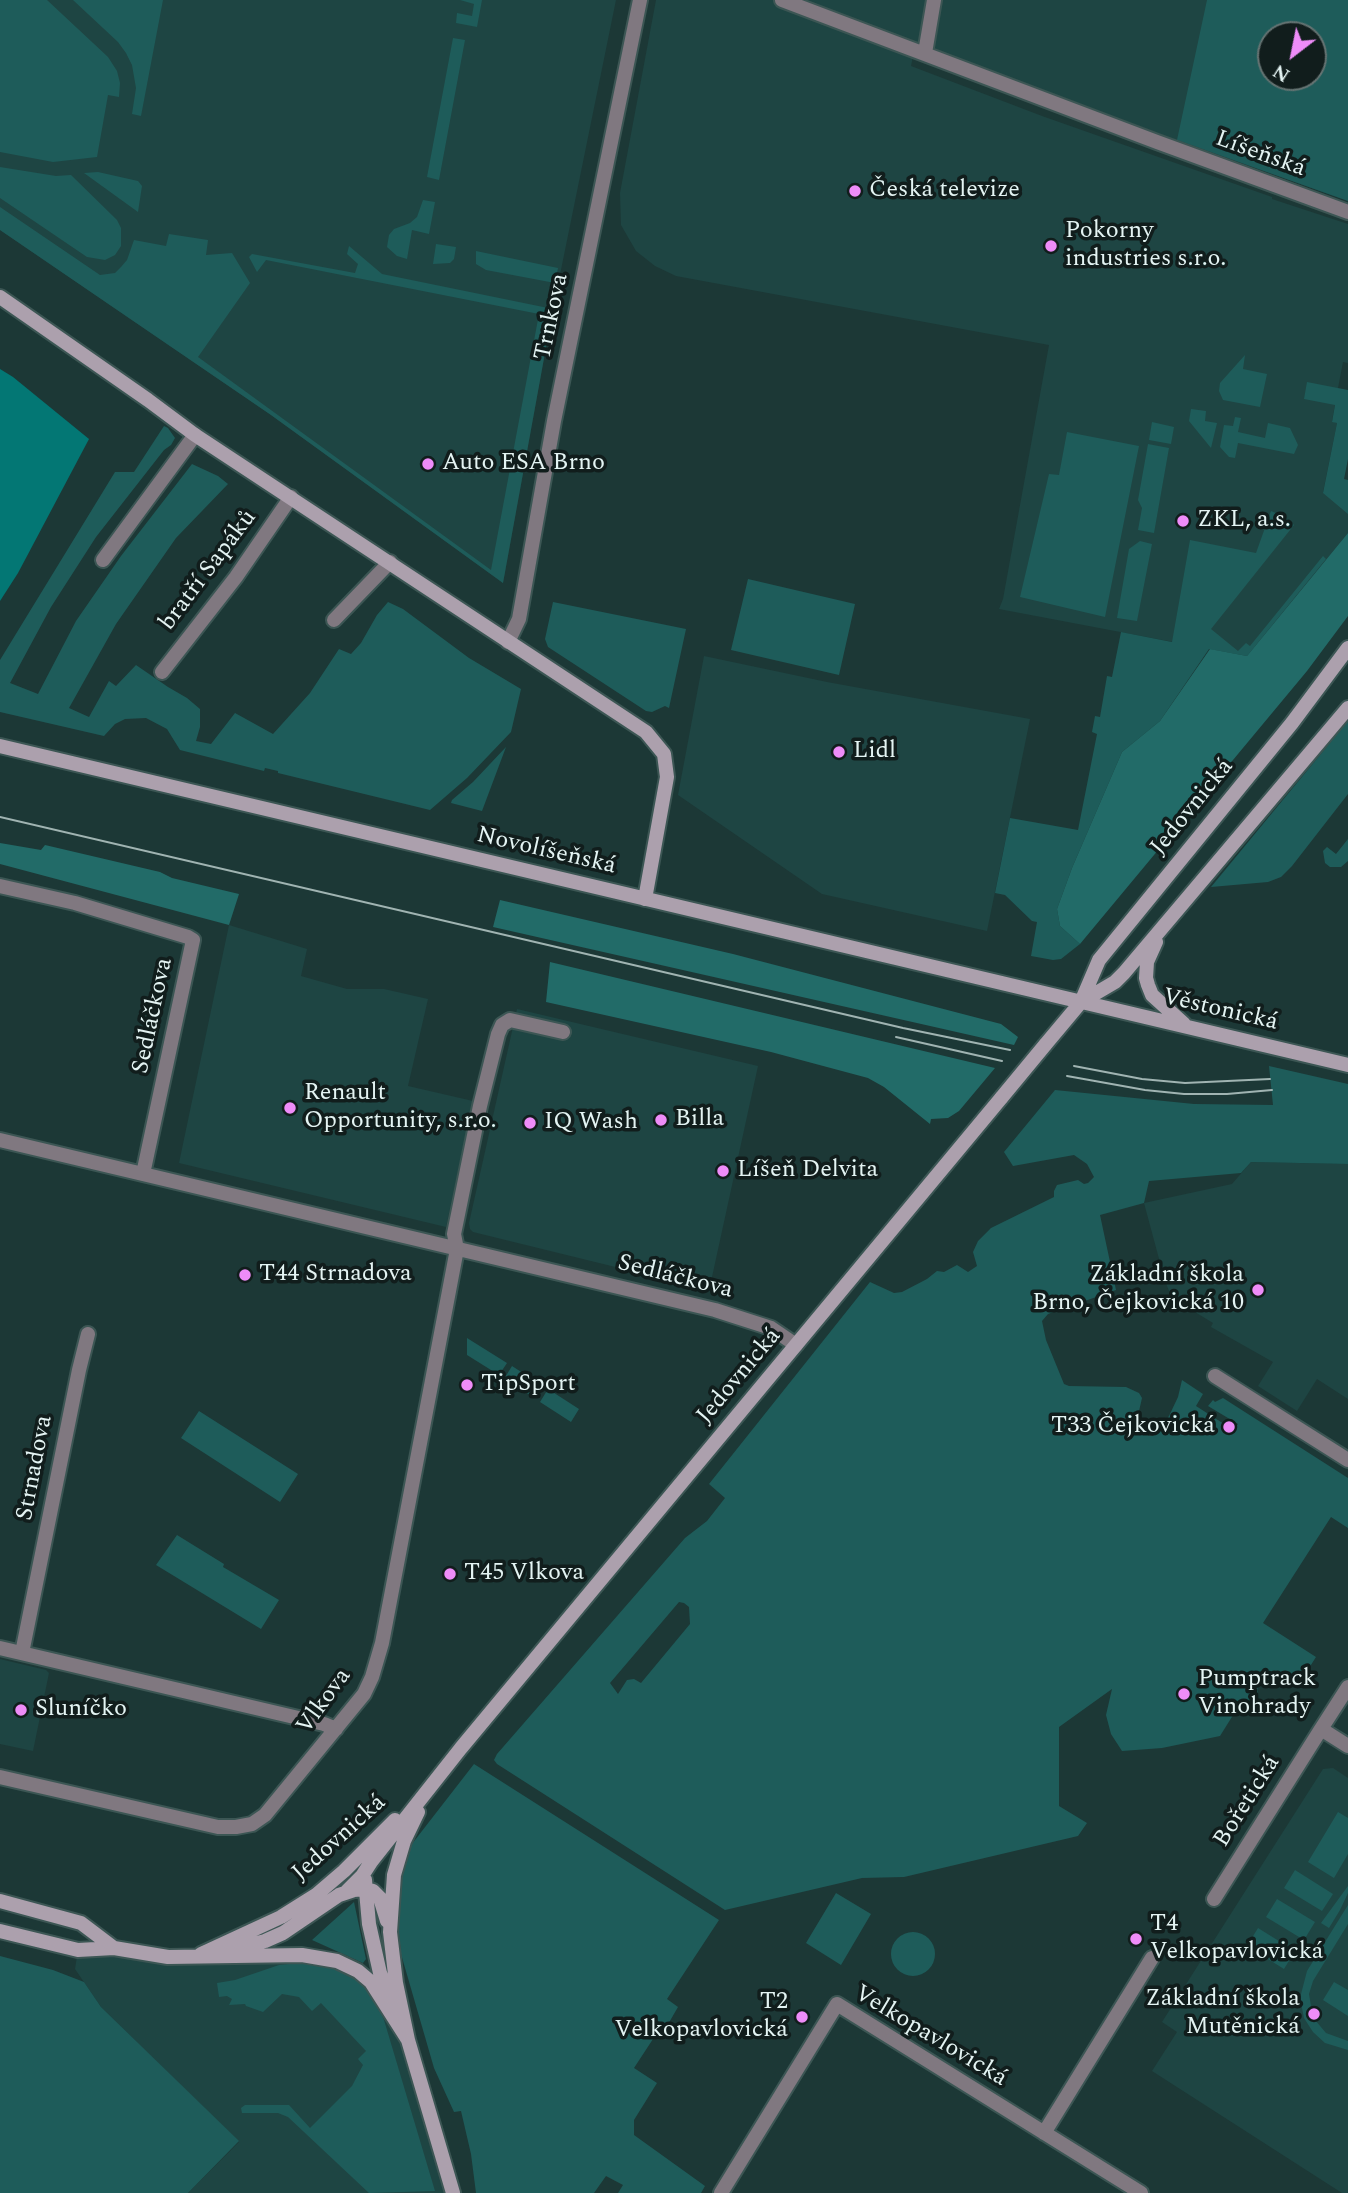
<!DOCTYPE html>
<html>
<head>
<meta charset="utf-8">
<style>
	body { margin:0 }
	#map { position:relative; width:1348px; height:2193px; overflow:hidden; background:#1c3836; font-family:Spectral,serif }
	canvas { display:block }
	.north { position:absolute; left:1257px; top:21px; width:70px; height:70px; box-sizing:border-box; background:#111d1c; border:2px solid #657372; border-radius:50%; rotate:212deg; font-size:19px; font-weight:700; line-height:28px; text-align:center; color:#e4f4f3 }
	.north::after { content:''; display:block; margin:auto; width:24px; height:32px; background:#ee8cf8; clip-path:polygon(50% 0,100% 100%,50% 72%,0 100%) }
</style>
</head>
<body>
<div id="map">
<canvas width="1348" height="2193"></canvas>
<div class="north">N</div>
</div>
<script>
const g = document.querySelector('canvas').getContext('2d');
g.lineJoin = 'round';
function paint(path, color) { g.fillStyle = color; g.fill(path, 'evenodd'); }
const shape = rows => new Path2D(rows.map(r => 'M' + r).join(''));
function trace(path, color, width, dash) { g.strokeStyle = color; g.lineWidth = width; g.lineCap = dash ? 'butt' : 'round'; g.setLineDash(dash || []); g.stroke(path); }
function drawText(font, color, halo, rows, align = 'center') {
  g.font = font + ' Spectral,serif'; g.lineWidth = 7; g.setLineDash([]); g.textBaseline = 'middle'; g.strokeStyle = halo; g.fillStyle = color; for (const [text, x, y, turn = 0] of rows) {
    g.save(); g.translate(x, y); g.rotate((+turn || 0) * Math.PI / 180); g.textAlign = isNaN(turn) ? turn : align; if (halo) g.strokeText(text, 0, 0); g.fillText(text, 0, 0); g.restore();
  }
}
paint(shape([
	[0,0,616,0,553,309,503,583,271,415,0,230],
	[656,0,1348,0,1348,201,1171,138,916,42,911,66,1042,116,1272,197,1272,199,1348,224,1348,363,1343,362,1338,388,1332,421,1337,423,1323,492,1348,497,1348,533,1247,656,999,609,1003,599,1049,345,676,276,655,266,636,251,621,225,620,193],
	[1271,35,1313,35,1313,77,1271,77],
	[704,656,827,682,1030,719,987,931,822,894,678,795],
	[229,925,307,949,301,976,347,989,384,989,428,999,408,1086,473,1101,446,1227,179,1163],
	[517,1009,758,1066,712,1277,705,1289,473,1232,470,1229,469,1223],
	[1251,1162,1348,1164,1348,1399,1317,1379,1297,1411,1258,1386,1273,1362,1211,1327,1213,1323,1172,1298,1165,1281,1144,1203,1232,1184],
	[0,1659,46,1670,49,1673,33,1751,0,1744],
	[1333,1768,1348,1778,1348,2193,1342,2193,1152,2071,1177,2032,1162,2022,1323,1769],
	[78,1950,302,1955,347,1965,408,2040,453,2193,188,2193,239,2142,101,2007,75,1969]
]), '#1e4543');
paint(shape([
	[0,0,47,0,108,57,117,71,120,83,119,97,108,95,97,157,53,162,0,152],
	[73,0,163,0,141,116,132,114,136,88,132,65,126,53,118,42],
	[460,0,482,0,477,27,456,23,457,13,472,16,474,4],
	[1207,0,1348,0,1348,201,1177,140],
	[1271,35,1313,35,1313,77,1271,77],
	[453,38,465,40,439,180,427,177],
	[0,167,56,176,71,175,117,220,121,228,121,246,115,255,105,260,87,257,0,198],
	[98,172,138,181,142,186,138,212,84,173],
	[423,200,435,202,429,234,412,230,407,259,397,256,387,247,389,235,394,229,410,223,417,217],
	[0,207,100,275,115,273,121,267,127,260,134,240,166,246,169,234,208,240,206,255,232,253,250,283,198,357,491,570,539,314,266,260,257,272,249,257,252,254,355,273,358,264,347,254,349,246,382,274,553,309,503,583,271,415,0,230],
	[436,244,456,247,454,259,450,263,433,264],
	[476,251,558,268,555,283,486,270,476,264],
	[1245,355,1243,369,1267,374,1260,407,1223,400,1219,391,1220,383],
	[1307,382,1348,390,1348,459,1344,479,1348,480,1348,514,1323,493,1337,423,1332,422,1335,405,1304,399],
	[1191,409,1206,411,1205,421,1217,423,1211,448,1189,421],
	[1235,417,1241,418,1238,432,1265,438,1268,423,1290,428,1298,445,1294,454,1238,443,1235,458,1229,457,1220,447,1224,425,1233,426],
	[1152,422,1174,427,1171,444,1149,440],
	[164,426,168,428,175,438,171,445,164,450,96,537,51,607,10,683,38,694,76,621,121,556,192,464,218,476,228,484,176,538,116,624,69,708,89,717,109,681,116,686,136,665,168,687,187,698,200,709,200,727,196,741,211,744,235,713,273,734,310,693,339,649,351,654,361,643,377,615,388,602,403,609,469,658,521,689,511,732,467,778,430,810,278,773,278,771,265,768,264,771,180,750,167,729,146,718,125,719,115,724,104,736,0,712,0,660,115,472,134,472],
	[1067,432,1139,446,1105,617,1020,597,1049,474,1059,475],
	[1148,444,1169,448,1154,533,1138,530,1142,508,1138,500],
	[1271,511,1285,517,1294,525,1211,629,1238,651,1246,643,1250,646,1323,556,1326,559,1247,656,1209,649,1160,721,1122,752,1072,868,1057,909,1060,926,1080,944,1061,959,1053,960,1031,956,1037,922,1032,921,1005,895,995,893,1010,818,1078,830,1097,734,1092,732,1095,716,1100,717,1107,676,1112,677,1121,632,1172,642,1190,540,1256,553],
	[1140,541,1152,544,1137,621,1117,618,1129,549],
	[748,579,855,604,839,675,731,650],
	[553,602,686,629,669,708,665,706,652,712,646,711,548,647,545,639],
	[1348,721,1348,794,1292,866,1281,877,1268,882,1211,887],
	[506,747,482,811,451,803,452,800,473,782],
	[1348,839,1348,861,1341,867,1330,867,1325,863,1323,851,1327,847,1336,854],
	[1269,1066,1348,1084,1348,1164,1251,1162,1241,1173,1149,1181,1144,1203,1100,1215,1116,1290,1048,1314,1042,1321,1046,1340,1064,1384,1069,1386,1126,1387,1139,1393,1142,1398,1137,1420,1148,1436,1153,1436,1169,1416,1178,1397,1182,1380,1203,1394,1196,1406,1224,1424,1221,1428,1231,1434,1238,1424,1208,1406,1213,1400,1215,1402,1223,1398,1348,1478,1348,1528,1331,1517,1263,1623,1316,1657,1297,1687,1258,1678,1257,1707,1241,1708,1235,1712,1220,1736,1162,1748,1122,1751,1111,1734,1106,1715,1112,1689,1059,1727,1059,1806,1087,1823,1078,1836,904,1877,862,1878,725,1910,497,1764,494,1760,497,1754,685,1538,707,1521,725,1498,709,1484,870,1282,894,1293,902,1292,927,1279,937,1271,944,1272,957,1265,968,1272,977,1266,973,1252,978,1241,991,1228,1054,1197,1054,1191,1057,1185,1078,1180,1084,1184,1088,1183,1094,1177,1087,1164,1074,1155,1013,1166,1004,1152,1055,1090,1194,1104,1273,1105],
	[679,1602,684,1603,689,1607,690,1624,641,1683,634,1679,627,1680,618,1694,610,1683],
	[467,1338,507,1363,499,1375,467,1355],
	[512,1366,543,1386,535,1398,504,1379],
	[548,1389,579,1409,571,1422,540,1402],
	[199,1411,298,1474,280,1502,181,1438],
	[177,1535,224,1564,223,1567,279,1600,261,1629,156,1565],
	[474,1764,719,1920,667,1999,678,2007,667,2026,655,2019,646,2034,653,2039,634,2068,657,2083,634,2120,634,2135,705,2186,701,2193,618,2193,623,2185,606,2176,594,2193,476,2193,471,2154,461,2111,454,2112,434,2068,401,1954,397,1913,399,1878,408,1849],
	[1338,1812,1348,1818,1348,1854,1334,1878,1308,1862],
	[1295,1870,1333,1894,1322,1911,1284,1888],
	[1348,1886,1348,1893,1340,1910,1329,1928,1321,1923],
	[836,1893,871,1914,841,1965,806,1943],
	[1277,1899,1315,1922,1304,1940,1266,1917],
	[354,1902,366,1959,363,1963,312,1940],
	[1348,1905,1348,1924,1313,1981,1309,1994,1312,2012,1315,2020,1326,2033,1348,2041,1348,2050,1325,2043,1313,2032,1304,2018,1300,1998,1307,1971],
	[1258,1928,1295,1951,1284,1969,1247,1946],
	'891 1954a22 22 0 1 1 44 0a22 22 0 1 1-44 0Z',
	[0,1956,53,1970,84,1982,101,2007,239,2141,188,2193,0,2193],
	[307,1962,339,1969,352,1975,368,1989,375,1999,384,2020,435,2191,369,2193,288,2117,278,2113,242,2113,241,2108,245,2105,289,2105,310,2128,352,2086,363,2065,358,2059,366,2051,321,2003,312,2011,299,1997,282,1994,263,2012,246,2006,245,2004,229,2005,232,1999,227,1996,219,1997,217,1983,235,1980,279,1965],
	[1334,1982,1348,1990,1348,2016,1323,2000]
]), '#1e5c5a');
paint(shape([
	[1348,533,1348,616,1307,671,1080,944,1060,926,1057,909,1072,868,1122,752,1160,721,1210,649,1247,656],
	[0,843,41,850,45,845,160,872,172,878,239,894,229,925,0,864],
	[500,900,733,954,1001,1024,1018,1037,1014,1045,493,927],
	[550,962,995,1068,959,1111,948,1118,931,1119,930,1124,884,1087,868,1078,771,1052,546,1002]
]), '#226b68');
paint(shape([
	[0,369,13,377,89,439,18,573,0,601]
]), '#037774');
const street = shape([
	[782,0,1157,142,1348,212],
	[925,53,934,0],
	[103,560,195,435],
	[334,620,390,562],
	[508,642,519,619,554,421,640,0],
	[162,672,236,577,291,497],
	[0,886,75,903,188,937,193,940,143,1174],
	[0,1140,715,1310,771,1328,796,1345],
	[1215,1376,1348,1460],
	[0,1648,324,1724,336,1729],
	[22,1653,79,1370,88,1334],
	[1348,1687,1321,1729,1348,1746],
	[0,1777,218,1827,236,1827,252,1824,265,1815,364,1694,372,1677,382,1643,457,1249,454,1234,480,1106,498,1034,502,1025,510,1020,563,1032],
	[1214,1899,1321,1729],
	[1044,2133,1152,1958],
	[721,2193,837,2004,1141,2193]
]);
const secondary = shape([
	[0,297,148,400,195,435,646,732,664,754,667,777,645,899],
	[0,746,1348,1065],
	[1156,942,1147,962,1146,978,1148,985,1152,995,1184,1024],
	[1081,1002,1115,982,1124,973,1348,708],
	[1045,1045,1081,1002,1099,960,1292,723,1348,648],
	[418,1812,404,1841,394,1875,390,1932,396,1983,408,2040,453,2193],
	[365,1880,369,1924,380,1973,391,2000],
	[347,1891,362,1876,371,1862,461,1748,1002,1097],
	[0,1901,81,1923,114,1948],
	[0,1931,78,1950,114,1948,168,1957,302,1955,337,1961,358,1971,371,1982,408,2040],
	[230,1950,265,1941,283,1933,339,1895,354,1890,366,1889,373,1891,380,1898,387,1921],
	[201,1954,281,1917,316,1895,344,1871,395,1820]
]);
trace(street, '#3c5654', 18);
trace(secondary, '#3c5654', 18);
trace(street, '#807880', 14);
trace(secondary, '#aca0ad', 14);
trace(shape([
	[0,817,903,1028,1010,1050],
	[896,1037,1002,1061],
	[1074,1066,1142,1079,1185,1083,1270,1079],
	[1067,1076,1145,1090,1184,1094,1227,1094,1272,1090]
]), '#a0b4b2', 2);
const secondaryBridge = shape([
	[1002,1097,1045,1045]
]);
trace(secondaryBridge, '#3c5654', 18, []);
trace(secondaryBridge, '#aca0ad', 14);
for (const [x, y, r, color] of [
	[855,191,7,"#ee8cf8"],
	[1051,246,7,"#ee8cf8"],
	[428,464,7,"#ee8cf8"],
	[1183,521,7,"#ee8cf8"],
	[839,752,7,"#ee8cf8"],
	[290,1108,7,"#ee8cf8"],
	[661,1120,7,"#ee8cf8"],
	[530,1123,7,"#ee8cf8"],
	[723,1171,7,"#ee8cf8"],
	[245,1275,7,"#ee8cf8"],
	[1258,1290,7,"#ee8cf8"],
	[467,1385,7,"#ee8cf8"],
	[1229,1427,7,"#ee8cf8"],
	[450,1574,7,"#ee8cf8"],
	[1184,1694,7,"#ee8cf8"],
	[21,1710,7,"#ee8cf8"],
	[1136,1939,7,"#ee8cf8"],
	[1314,2014,7,"#ee8cf8"],
	[802,2017,7,"#ee8cf8"]
]) { const dot = new Path2D(); dot.arc(x, y, r, 0, 2 * Math.PI); g.fillStyle = color; g.fill(dot); trace(dot, '#111d1c', 2.5); }
drawText('24px', '#e4f4f3', '#111d1c', [
	["Líšeňská",1260,155,20],
	["Trnkova",553,317,-78],
	["bratří Sapáků",209,571,-53],
	["Jedovnická",1193,808,-51],
	["Novolíšeňská",546,852,13],
	["Věstonická",1220,1011,13],
	["Sedláčkova",154,1016,-78],
	["Sedláčkova",675,1278,14],
	["Jedovnická",740,1377,-50],
	["Strnadova",36,1468,-79],
	["Vlkova",325,1702,-54],
	["Bořetická",1248,1802,-58],
	["Jedovnická",340,1839,-42],
	["Velkopavlovická",930,2037,31]
]);
drawText('24px', '#e4f4f3', '#111d1c', [
	["Česká televize",869,191],
	["Pokorny",1065,232],
	["industries s.r.o.",1065,260],
	["Auto ESA Brno",442,464],
	["ZKL, a.s.",1197,521],
	["Lidl",853,752],
	["Renault",304,1094],
	["Opportunity, s.r.o.",304,1122],
	["Billa",675,1120],
	["IQ Wash",544,1123],
	["Líšeň Delvita",737,1171],
	["T44 Strnadova",259,1275],
	["Základní škola",1244,1276,"right"],
	["Brno, Čejkovická 10",1244,1304,"right"],
	["TipSport",481,1385],
	["T33 Čejkovická",1215,1427,"right"],
	["T45 Vlkova",464,1574],
	["Pumptrack",1198,1680],
	["Vinohrady",1198,1708],
	["Sluníčko",35,1710],
	["T4",1150,1925],
	["Velkopavlovická",1150,1953],
	["Základní škola",1300,2000,"right"],
	["Mutěnická",1300,2028,"right"],
	["T2",788,2003,"right"],
	["Velkopavlovická",788,2031,"right"]
], 'left');
</script>
</body>
</html>
